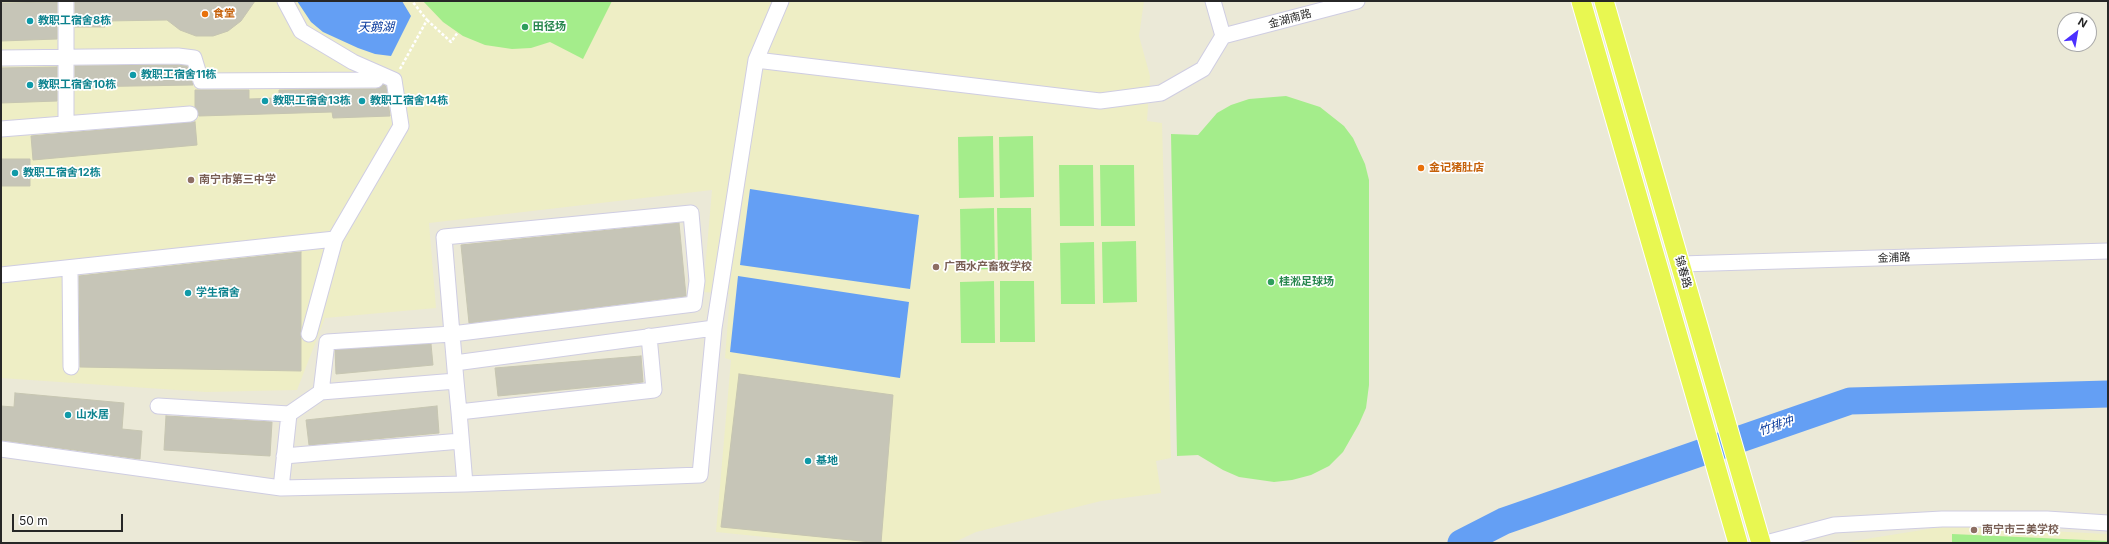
<!DOCTYPE html>
<html>
<head>
<meta charset="utf-8">
<style>
	body { margin:0 }
	#map { position:relative; width:2109px; height:544px; overflow:hidden; background:#ebe9d7; font-family:Inter,sans-serif }
	canvas { display:block }
	.frame { position:absolute; inset:0; border:2px solid #272727; pointer-events:none }
	.north { position:absolute; left:2057px; top:12px; width:40px; height:40px; box-sizing:border-box; background:#fff; border:1px solid #a9a9a9; border-radius:50%; rotate:31deg; font-size:11px; font-weight:700; line-height:16px; text-align:center; color:#272727 }
	.north::after { content:''; display:block; margin:auto; width:14px; height:18px; background:#4c30ff; clip-path:polygon(50% 0,100% 100%,50% 72%,0 100%) }
	.scale { position:absolute; left:12px; top:514px; width:111px; height:18px; box-sizing:border-box; border:2px solid #272727; border-top:0; padding-left:5px; font-size:12px; line-height:14px; white-space:nowrap; color:#272727; -webkit-text-stroke:3px #fff; paint-order:stroke }
</style>
</head>
<body>
<div id="map">
<canvas width="2109" height="544"></canvas>
<div class="frame"></div>
<div class="north">N</div>
<div class="scale">50 m</div>
</div>
<script>
const g = document.querySelector('canvas').getContext('2d');
g.lineJoin = 'round';
function paint(path, color) { g.fillStyle = color; g.fill(path, 'evenodd'); }
const shape = rows => new Path2D(rows.map(r => 'M' + r).join(''));
function trace(path, color, width, dash) { g.strokeStyle = color; g.lineWidth = width; g.lineCap = dash ? 'butt' : 'round'; g.setLineDash(dash || []); g.stroke(path); }
function drawText(font, color, halo, rows, align = 'center') {
  g.font = font + ' Inter,"Noto Sans SC",sans-serif'; g.lineWidth = 3.5; g.setLineDash([]); g.textBaseline = 'middle'; g.strokeStyle = halo; g.fillStyle = color; for (const [text, x, y, turn = 0] of rows) {
    g.save(); g.translate(x, y); g.rotate((+turn || 0) * Math.PI / 180); g.textAlign = isNaN(turn) ? turn : align; if (halo) g.strokeText(text, 0, 0); g.fillText(text, 0, 0); g.restore();
  }
}
paint(shape([
	[1,1,1144,1,1139,36,1150,76,1147,121,1162,123,1171,458,1156,461,1161,493,1101,501,976,532,959,540,944,543,825,543,716,532,731,360,725,358,730,294,703,292,712,190,429,223,436,308,325,318,297,390,206,392,1,378],
	[1947,526,2108,534,2108,543,1841,543]
]), '#eeeec5');
paint(shape([
	[423,1,612,1,583,59,550,42,531,48,512,49,485,45,463,36,443,22],
	[1286,96,1320,107,1344,126,1353,138,1365,164,1369,180,1369,385,1366,408,1359,424,1343,452,1329,466,1311,475,1292,480,1274,482,1239,477,1223,470,1198,455,1177,456,1171,134,1198,135,1217,113,1231,105,1249,99],
	[993,136,994,197,959,198,958,137],
	[1033,136,1034,197,1000,198,999,137],
	[1059,165,1093,165,1094,226,1060,226],
	[1100,165,1134,165,1135,226,1101,226],
	[994,208,995,269,961,270,960,209],
	[997,208,1031,208,1032,269,998,269],
	[1136,241,1137,302,1103,303,1102,242],
	[1094,242,1095,304,1061,304,1060,243],
	[994,281,995,343,961,343,960,282],
	[1000,281,1034,281,1035,342,1000,342],
	[1952,534,2108,541,2108,543,1952,543]
]), '#a4ed8b');
paint(shape([
	[297,1,402,1,411,16,391,56,375,54,358,48,323,32,311,22],
	[750,189,919,215,910,289,740,265],
	[738,276,909,302,900,378,730,352]
]), '#649ff4');
trace(shape([
	[1461,543,1504,521,1850,401,2108,394]
]), '#649ff4', 27);
const building = shape([
	[75,1,255,1,241,21,228,31,213,36,196,36,180,30,167,20,105,21,105,27,75,27,75,1],
	[57,2,57,39,1,41,1,3,57,2],
	[177,65,187,66,193,85,75,87,75,66,177,65],
	[57,67,57,101,1,103,1,68,57,67],
	[383,85,386,86,390,116,333,118,332,112,199,116,195,107,195,90,249,90,249,99,279,98,279,90,376,89,383,85],
	[195,122,197,145,33,160,31,136,195,122],
	[1,159,30,159,30,186,1,186,1,159],
	[679,223,686,296,469,323,461,245,679,223],
	[301,252,301,371,80,367,79,276,301,252],
	[431,344,433,365,336,374,335,350,431,344],
	[641,356,643,382,498,396,495,368,641,356],
	[739,374,893,395,881,543,721,527,739,374],
	[15,393,124,403,122,429,142,431,140,459,1,440,1,406,14,407,15,393],
	[437,406,439,433,309,445,306,420,437,406],
	[166,416,272,422,270,456,164,450,166,416]
]);
paint(building, '#c6c5b7');
trace(building, '#c6c5b1', 1);
const minor = shape([
	[285,1,301,31,353,62,394,80,401,126,335,239,309,334],
	[1223,36,1357,1],
	[1,58,178,56,194,58,201,81,376,80],
	[756,60,1100,101,1161,93,1203,69,1223,36,1213,1],
	[66,124,66,1],
	[1,129,190,114],
	[1681,264,2108,251],
	[70,268,71,367],
	[1,275,335,239],
	[455,363,714,328],
	[456,381,321,392,327,342,452,334,694,304,697,281,691,213,444,237,452,334,456,381,459,412,465,484],
	[158,406,289,414,321,392],
	[459,412,654,390,649,336],
	[1,449,281,488,465,484,700,475,714,328,756,60,781,1],
	[284,456,461,441],
	[281,488,289,414],
	[1766,543,1834,525,1942,519,2047,519,2108,523]
]);
const major = shape([
	[1581,1,1738,543],
	[1604,1,1761,543]
]);
trace(minor, '#cfcde2', 17);
trace(major, '#fff', 21);
trace(shape([
	[427,20,451,42,458,32],
	[400,69,427,20,412,1]
]), '#fff', 2.5, [3, 2]);
trace(minor, '#fff', 15);
trace(major, '#e8f751', 19);
for (const [x, y, r, color] of [
	[205,14,4,"#e8710a"],
	[30,21,4,"#0f9aa8"],
	[525,27,4,"#2e9e5b"],
	[133,75,4,"#0f9aa8"],
	[30,85,4,"#0f9aa8"],
	[265,101,4,"#0f9aa8"],
	[362,101,4,"#0f9aa8"],
	[1421,168,4,"#e8710a"],
	[15,173,4,"#0f9aa8"],
	[191,180,4,"#8d6e63"],
	[936,267,4,"#8d6e63"],
	[1271,282,4,"#2e9e5b"],
	[188,293,4,"#0f9aa8"],
	[68,415,4,"#0f9aa8"],
	[808,461,4,"#0f9aa8"],
	[1974,530,4,"#8d6e63"]
]) { const dot = new Path2D(); dot.arc(x, y, r, 0, 2 * Math.PI); g.fillStyle = color; g.fill(dot); trace(dot, '#fff', 1.5); }
drawText('bold 11px', '#c56008', '#fff', [
	["食堂",213,14],
	["金记猪肚店",1429,168]
], 'left');
drawText('11px', '#272727', '#fff', [
	["金湖南路",1290,19,-15],
	["金浦路",1894,258,-2],
	["锦春路",1683,272,74]
]);
drawText('bold 11px', '#0d838f', '#fff', [
	["教职工宿舍8栋",38,21],
	["教职工宿舍11栋",141,75],
	["教职工宿舍10栋",38,85],
	["教职工宿舍13栋",273,101],
	["教职工宿舍14栋",370,101],
	["教职工宿舍12栋",23,173],
	["学生宿舍",196,293],
	["山水居",76,415],
	["基地",816,461]
], 'left');
drawText('bold 11px', '#27864d', '#fff', [
	["田径场",533,27],
	["桂淞足球场",1279,282]
], 'left');
drawText('bold 11px', '#785e54', '#fff', [
	["南宁市第三中学",199,180],
	["广西水产畜牧学校",944,267],
	["南宁市三美学校",1982,530]
], 'left');
drawText('italic 12px', '#07399c', '#fff', [
	["天鹅湖",376,27],
	["竹排冲",1776,426,-19]
]);
</script>
</body>
</html>
